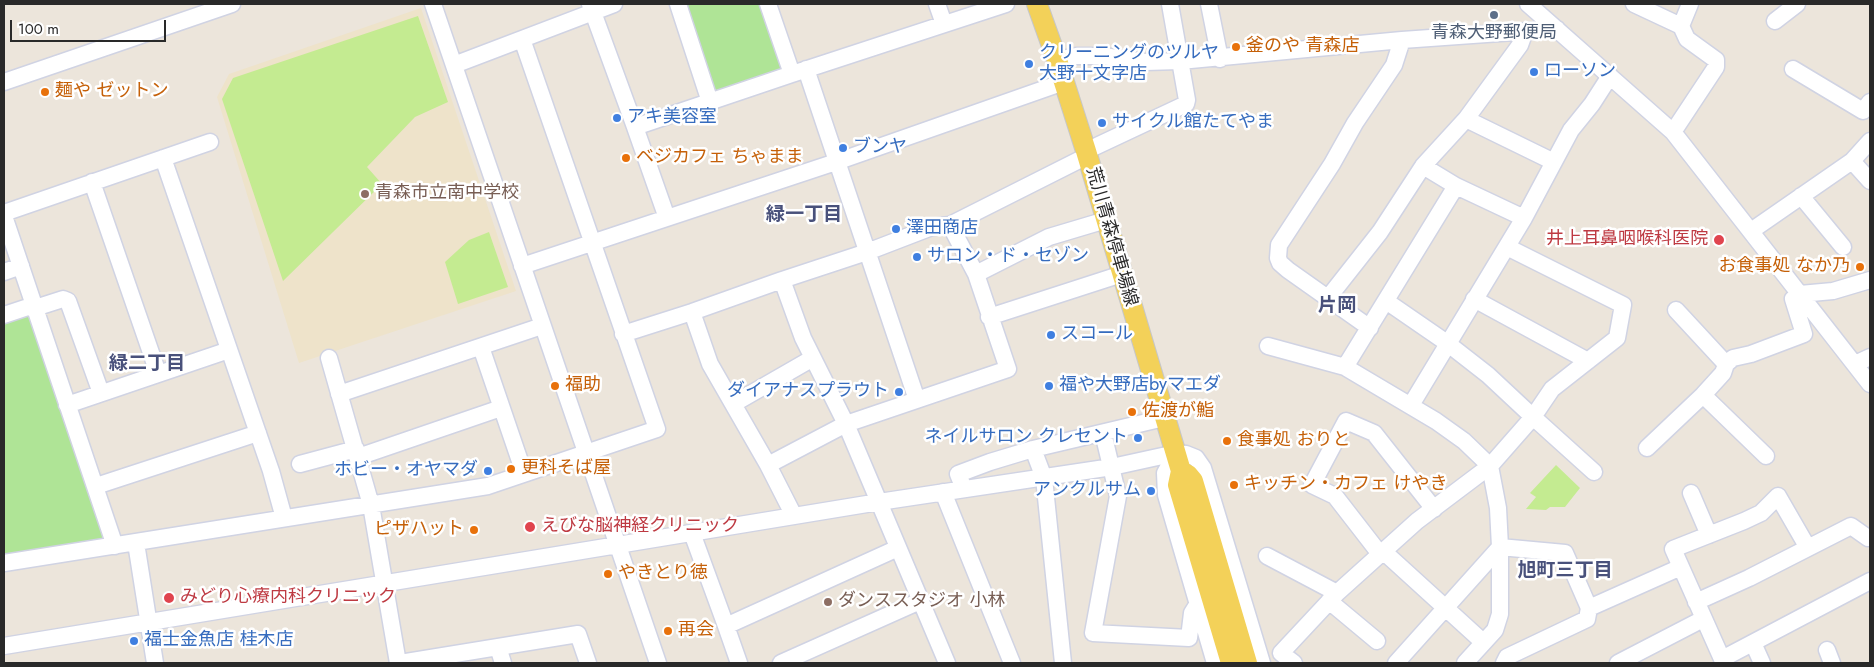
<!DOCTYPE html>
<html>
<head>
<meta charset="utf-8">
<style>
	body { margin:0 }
	#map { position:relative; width:1874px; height:667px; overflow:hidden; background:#ece5db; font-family:Jost,sans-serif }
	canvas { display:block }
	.frame { position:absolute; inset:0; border:5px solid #292929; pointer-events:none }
	.scale { position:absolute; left:10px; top:20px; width:156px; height:22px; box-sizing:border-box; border:2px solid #292929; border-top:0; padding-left:6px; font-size:15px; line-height:18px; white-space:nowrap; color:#292929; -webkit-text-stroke:4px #fff; paint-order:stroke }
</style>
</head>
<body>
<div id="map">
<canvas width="1874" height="667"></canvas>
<div class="frame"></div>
<div class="scale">100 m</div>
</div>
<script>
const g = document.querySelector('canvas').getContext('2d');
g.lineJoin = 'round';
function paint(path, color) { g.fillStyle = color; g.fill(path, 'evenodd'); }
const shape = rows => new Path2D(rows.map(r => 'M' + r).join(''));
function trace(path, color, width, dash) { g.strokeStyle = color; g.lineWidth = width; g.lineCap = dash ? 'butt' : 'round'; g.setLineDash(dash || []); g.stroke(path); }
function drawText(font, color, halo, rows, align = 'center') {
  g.font = font + ' Jost,"Noto Sans JP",sans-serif'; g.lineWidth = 5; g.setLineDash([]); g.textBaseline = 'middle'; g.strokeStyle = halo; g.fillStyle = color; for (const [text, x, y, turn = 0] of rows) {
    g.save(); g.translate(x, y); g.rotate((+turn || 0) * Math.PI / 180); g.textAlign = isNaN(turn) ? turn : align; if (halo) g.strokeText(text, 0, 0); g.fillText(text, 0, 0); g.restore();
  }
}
paint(shape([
	[421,8,516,291,299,363,217,97,229,74]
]), '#eee3ca');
paint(shape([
	[684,4,762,4,783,66,781,69,715,92],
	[25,313,31,315,107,539,4,556,4,320]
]), '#afe496');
paint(shape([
	[418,16,448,102,415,117,367,167,382,184,283,281,222,99,233,78],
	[489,232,508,287,458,304,445,262,469,240],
	[1556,465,1580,488,1565,507,1550,507,1546,510,1526,509,1536,497,1530,493]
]), '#c4eb91');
const minor = shape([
	[433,4,658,663],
	[590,4,635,127,792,74,1006,4],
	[678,4,710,102],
	[768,4,792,74],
	[937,4,944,24],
	[1209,4,1220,59],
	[1528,4,1673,132,1870,384],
	[1634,4,1681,26,1687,39,1716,60,1716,67,1673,132],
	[1775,21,1797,4],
	[1681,26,1690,4],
	[1057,60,1076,56,1103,56,1145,62,1180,61,1402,40,1557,29],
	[454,65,614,4],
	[806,69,917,400],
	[1793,69,1863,111,1870,102],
	[4,82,232,4],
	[1466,119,1554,162],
	[635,127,667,218],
	[1086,151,1186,104,1187,100,1170,4],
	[163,158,271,471,284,518],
	[1852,161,1870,181],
	[1423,166,1456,186,1524,218],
	[92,182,158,373],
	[1801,196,1843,247],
	[4,213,210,142],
	[4,216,115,546],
	[1751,231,1852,161,1870,141],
	[1507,247,1623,305,1617,338,1552,389,1533,417,1594,472],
	[522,266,836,162,1064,82],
	[4,272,21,266],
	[976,274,1049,237,1106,220],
	[782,280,803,338,846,424,947,663],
	[1328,298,1380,232,1423,166,1466,119,1520,45,1525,31],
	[1474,299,1588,361],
	[35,308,63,299,68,301,101,393],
	[692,312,710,364,768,465,794,516],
	[4,315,34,305],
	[989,317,1122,274],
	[1370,328,1288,270,1280,263,1278,258,1279,245,1332,164,1355,123,1394,65,1402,40],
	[623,334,692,312,782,280,867,252,932,227,950,225,1087,156],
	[1268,346,1345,367,1436,421,1464,441,1490,466,1498,508,1500,547,1500,614,1495,630,1465,663],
	[481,347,524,473],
	[329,358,371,505,398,663],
	[1726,364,1733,358,1751,354,1804,334,1793,299,1800,294,1833,291,1870,280],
	[1855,364,1870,357],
	[1345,367,1456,186],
	[339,394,542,326],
	[1703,395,1766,456],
	[733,404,813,358],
	[67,405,229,350],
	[1411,405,1524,218,1571,130,1592,104,1610,76],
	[1103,433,1118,496,1093,633,1189,638,1192,613,1197,605],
	[1647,448,1703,395,1723,373,1726,364,1676,310],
	[1033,449,1044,478,1063,663],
	[1176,453,1165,473,1166,495,1215,663],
	[358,457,501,408],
	[300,464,356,449],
	[768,465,846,424,1008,369,976,274,950,225],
	[96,486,258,433],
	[964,489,958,474,990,462,1033,449,1164,418],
	[943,492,1012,663],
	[1691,493,1709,535],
	[692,533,726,626],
	[136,543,155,663],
	[1500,547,1565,553,1589,608,1681,567,1722,659,1870,581],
	[1383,551,1483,642],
	[1380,554,1335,496,1312,485,1346,421,1374,433,1434,509],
	[1267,556,1337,593],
	[4,563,488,486,657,429,522,39],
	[1681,567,1673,549,1744,521,1761,513,1778,496,1808,548],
	[1329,601,1377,641],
	[1696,602,1749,578,1851,526,1868,538,1870,537],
	[1753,643,1762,663],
	[4,646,879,502,1112,467,1176,453,1186,454,1196,458,1203,468,1262,663],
	[498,647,503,663],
	[1827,650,1832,663],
	[400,663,578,634,588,663],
	[739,663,726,626,898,548],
	[781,663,920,601],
	[1294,663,1281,653,1337,593,1417,521,1490,466,1533,417,1488,375,1447,343,1386,301],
	[1396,663,1500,547],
	[1504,663,1507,657,1587,619,1589,608],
	[1618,663,1703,619]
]);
const major = shape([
	[1037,4,1057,60,1086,151,1181,471,1178,485,1231,663],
	[1181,471,1188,475,1193,481,1247,663]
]);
trace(minor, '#d0d3e3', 19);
trace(major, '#c7c7c7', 22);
trace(minor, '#fff', 16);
trace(major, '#f3d159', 20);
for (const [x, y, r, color] of [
	[1494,15,5,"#5c6f8a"],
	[1236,47,5,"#e8710a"],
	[1029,64,5,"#3f7fe0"],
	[1534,72,5,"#3f7fe0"],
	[45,92,5,"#e8710a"],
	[617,118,5,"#3f7fe0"],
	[1102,123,5,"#3f7fe0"],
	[843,148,5,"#3f7fe0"],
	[626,158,5,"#e8710a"],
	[365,194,5,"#8d6e63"],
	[896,229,5,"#3f7fe0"],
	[1719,240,6,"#e0444e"],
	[917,257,5,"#3f7fe0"],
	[1860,267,5,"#e8710a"],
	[1051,335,5,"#3f7fe0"],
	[555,386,5,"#e8710a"],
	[1049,386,5,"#3f7fe0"],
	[899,392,5,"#3f7fe0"],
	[1132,412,5,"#e8710a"],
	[1138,438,5,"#3f7fe0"],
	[1227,441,5,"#e8710a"],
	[511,469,5,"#e8710a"],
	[488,471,5,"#3f7fe0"],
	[1234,485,5,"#e8710a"],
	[1151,491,5,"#3f7fe0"],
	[530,527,6,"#e0444e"],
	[474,530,5,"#e8710a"],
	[608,574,5,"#e8710a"],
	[169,598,6,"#e0444e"],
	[828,602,5,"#8d6e63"],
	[668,631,5,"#e8710a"],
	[134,641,5,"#3f7fe0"]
]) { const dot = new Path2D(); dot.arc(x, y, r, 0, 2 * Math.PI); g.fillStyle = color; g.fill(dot); trace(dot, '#fff', 2); }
drawText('18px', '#4e5e75', '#fff', [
	["青森大野郵便局",1494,34]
]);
drawText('18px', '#c56008', '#fff', [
	["釜のや 青森店",1246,47],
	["麺や ゼットン",55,92],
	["ベジカフェ ちゃまま",636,158],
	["お食事処 なか乃",1850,267,"right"],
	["福助",565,386],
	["佐渡が鮨",1142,412],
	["食事処 おりと",1237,441],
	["更科そば屋",521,469],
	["キッチン・カフェ けやき",1244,485],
	["ピザハット",464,530,"right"],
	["やきとり徳",618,574],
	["再会",678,631]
], 'left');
drawText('18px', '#366cbe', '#fff', [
	["クリーニングのツルヤ",1039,54],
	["大野十文字店",1039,75],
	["ローソン",1544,72],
	["アキ美容室",627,118],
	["サイクル館たてやま",1112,123],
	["ブンヤ",853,148],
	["澤田商店",906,229],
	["サロン・ド・セゾン",927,257],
	["スコール",1061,335],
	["福や大野店byマエダ",1059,386],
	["ダイアナスプラウト",889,392,"right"],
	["ネイルサロン クレセント",1128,438,"right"],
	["ホビー・オヤマダ",478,471,"right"],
	["アンクルサム",1141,491,"right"],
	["福士金魚店 桂木店",144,641]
], 'left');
drawText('18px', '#785e54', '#fff', [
	["青森市立南中学校",375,194],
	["ダンススタジオ 小林",838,602]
], 'left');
drawText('18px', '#292929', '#fff', [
	["荒川青森停車場線",1111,237,74]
]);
drawText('18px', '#be3a42', '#fff', [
	["井上耳鼻咽喉科医院",1708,240,"right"],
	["えびな脳神経クリニック",541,527],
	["みどり心療内科クリニック",180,598]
], 'left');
drawText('bold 19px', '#49517b', '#fff', [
	["緑一丁目",804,215],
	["片岡",1337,306],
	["緑二丁目",147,364],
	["旭町三丁目",1565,571]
]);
</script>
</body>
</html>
